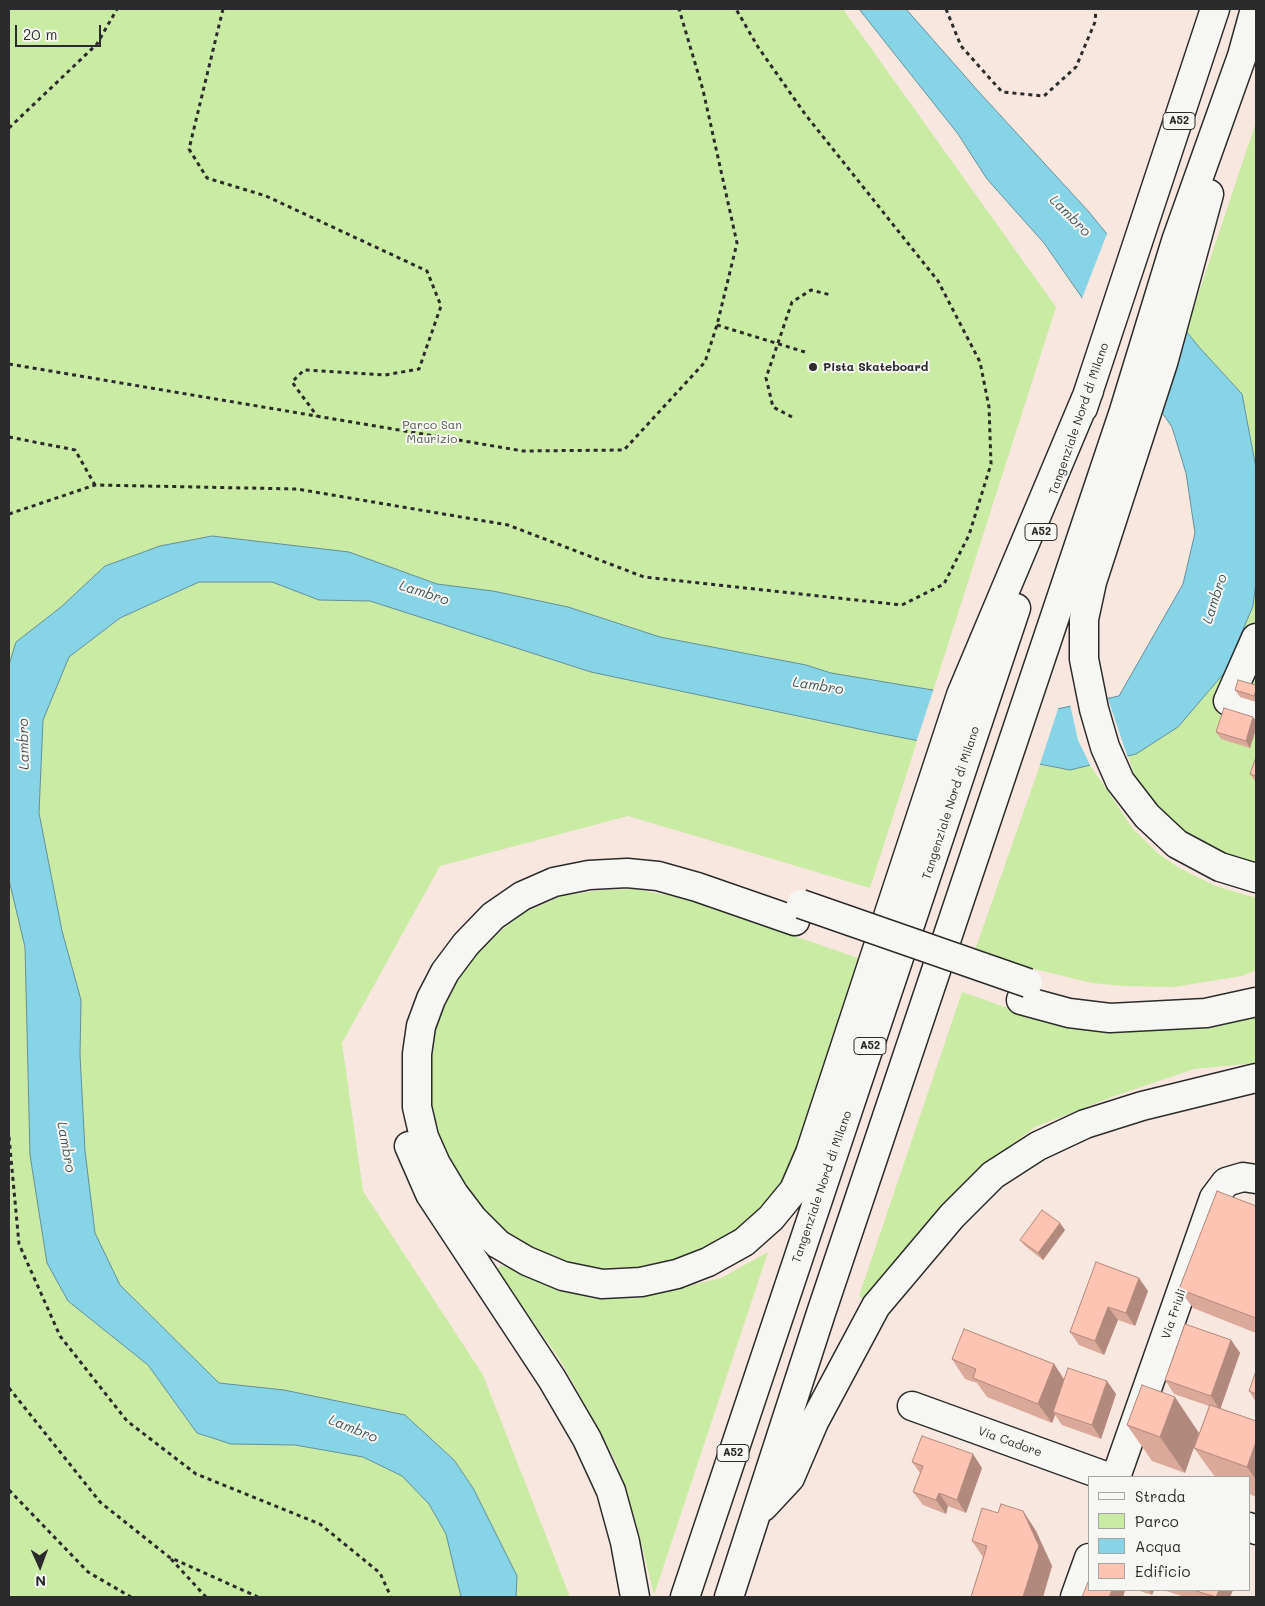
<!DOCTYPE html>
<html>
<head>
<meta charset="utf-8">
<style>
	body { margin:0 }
	#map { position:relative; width:1265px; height:1606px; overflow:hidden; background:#f8e7df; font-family:Mali,sans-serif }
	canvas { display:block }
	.frame { position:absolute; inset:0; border:10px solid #2b2b2b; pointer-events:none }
	.legend { position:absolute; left:1088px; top:1476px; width:162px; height:115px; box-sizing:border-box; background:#f6f6f2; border:1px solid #a5a5a2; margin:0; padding:6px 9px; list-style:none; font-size:15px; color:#2b2b2b }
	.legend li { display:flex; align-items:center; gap:10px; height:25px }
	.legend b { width:25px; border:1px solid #a5a5a2 }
	.north { position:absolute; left:15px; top:1541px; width:50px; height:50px; -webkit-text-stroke:4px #f6f6f2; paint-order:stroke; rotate:178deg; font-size:14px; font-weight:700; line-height:20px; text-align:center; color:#2b2b2b }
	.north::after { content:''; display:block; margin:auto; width:18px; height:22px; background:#2b2b2b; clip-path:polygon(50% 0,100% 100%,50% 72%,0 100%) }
	.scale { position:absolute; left:15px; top:25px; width:86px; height:22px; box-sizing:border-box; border:2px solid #2b2b2b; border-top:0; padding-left:6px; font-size:15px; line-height:18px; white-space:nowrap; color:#2b2b2b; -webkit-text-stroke:4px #f6f6f2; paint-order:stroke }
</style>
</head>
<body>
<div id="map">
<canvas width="1265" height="1606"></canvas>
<div class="frame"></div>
<ul class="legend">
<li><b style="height:6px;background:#f6f6f2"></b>Strada</li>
<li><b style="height:14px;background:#caeba3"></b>Parco</li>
<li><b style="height:14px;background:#88d4e7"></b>Acqua</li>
<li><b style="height:14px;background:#fdc4b3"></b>Edificio</li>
</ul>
<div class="north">N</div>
<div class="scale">20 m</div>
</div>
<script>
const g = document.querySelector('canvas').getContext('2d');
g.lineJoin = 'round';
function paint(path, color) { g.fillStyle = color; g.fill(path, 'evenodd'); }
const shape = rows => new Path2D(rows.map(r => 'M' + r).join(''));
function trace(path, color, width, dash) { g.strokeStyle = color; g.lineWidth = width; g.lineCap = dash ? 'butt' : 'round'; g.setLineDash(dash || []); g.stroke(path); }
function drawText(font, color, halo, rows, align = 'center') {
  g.font = font + ' Mali,sans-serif'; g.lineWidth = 4; g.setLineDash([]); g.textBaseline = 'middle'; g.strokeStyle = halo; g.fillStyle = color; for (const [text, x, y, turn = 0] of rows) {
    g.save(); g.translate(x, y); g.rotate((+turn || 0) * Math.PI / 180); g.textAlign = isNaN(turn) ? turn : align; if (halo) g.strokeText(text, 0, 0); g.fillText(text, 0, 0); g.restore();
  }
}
paint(shape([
	[9,9,843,9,1056,307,870,888,628,816,440,866,342,1043,363,1191,483,1375,570,1597,9,1597],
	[1256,122,1255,292,1256,468,1252,449,1199,347,1186,331],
	[1256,582,1256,869,1224,860,1164,820,1130,776,1134,774,1128,756,1136,754,1253,606],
	[1040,765,1070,770,1090,765,1134,830,1159,854,1181,869,1216,886,1256,898,1256,970,1242,976,1174,987,1124,986,1092,983,1034,969,975,950],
	[635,889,687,899,861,959,790,1168,774,1197,744,1228,695,1256,657,1267,589,1268,538,1256,501,1235,466,1197,436,1135,430,1101,427,1058,437,1005,459,971,492,938,523,913,562,896,601,890],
	[962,992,1017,1011,1116,1028,1156,1030,1256,1016,1256,1063,1194,1069,1112,1097,1035,1127,991,1161,866,1301,859,1296],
	[768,1252,654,1595,638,1530,616,1462,562,1363,496,1269,502,1265,552,1288,598,1299,637,1298,721,1278]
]), '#caeba3');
const water = shape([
	[859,9,906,9,978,91,1089,212,1199,347,1242,394,1256,468,1256,582,1253,606,1225,672,1178,727,1136,754,1070,770,873,732,591,672,370,601,319,600,272,582,199,582,120,618,69,657,43,720,39,813,62,931,81,1000,80,1055,85,1151,95,1233,120,1285,219,1383,284,1390,405,1415,454,1460,473,1488,517,1576,516,1597,461,1597,446,1534,429,1504,402,1476,363,1457,295,1445,231,1444,197,1433,148,1365,68,1301,47,1263,30,1155,25,947,9,880,9,665,16,642,61,607,105,566,160,546,212,536,349,552,437,584,493,591,568,607,660,637,806,665,831,673,1052,710,1119,696,1183,584,1195,533,1186,473,1172,427,1044,243,987,179,958,134,859,9]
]);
paint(water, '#88d4e7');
trace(water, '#63909c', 1);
paint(shape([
	[1108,231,1187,328,1159,414,1081,301],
	[934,688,1052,708,1059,706,1039,767,916,743],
	[1107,696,1128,758,1091,767,1078,740,1070,704]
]), '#f8e7df');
const minor = shape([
	[1253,713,1228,701,1256,638],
	[912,1406,1108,1477],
	[1116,1477,1214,1198,1226,1182,1243,1177,1256,1179],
	[1249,1527,1256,1530],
	[1075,1597,1089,1558]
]);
const highway = shape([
	[1209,194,1163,363,1092,582,1084,619,1084,659,1094,709,1105,747,1120,781,1147,816,1177,844,1220,867,1256,878],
	[1083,408,1215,9],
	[795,921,697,887,658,876,627,873,589,875,554,882,522,896,493,916,466,944,445,972,431,999,421,1026,417,1054,417,1107,424,1137,436,1164,454,1194,473,1219,498,1244,527,1261,563,1276,602,1284,641,1282,677,1274,708,1262,744,1242,771,1218,794,1190,810,1153,961,695,1089,391],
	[1021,1000,1069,1013,1110,1018,1206,1013,1256,1002],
	[409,1146,430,1194,552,1379,587,1439,611,1491,625,1542,635,1597],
	[763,1507,790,1478,814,1422,876,1306,952,1216,993,1175,1038,1146,1085,1124,1142,1106,1256,1078],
	[685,1597,1016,608],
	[729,1597,821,1313,1123,414,1176,241,1242,56,1255,9]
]);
trace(minor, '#2b2b2b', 31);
trace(highway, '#2b2b2b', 31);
trace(shape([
	[223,9,189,149,207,178,266,196,427,271,441,306,419,369,385,375,304,370,292,382,317,416],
	[946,9,961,46,1002,92,1044,96,1076,67,1095,22,1096,9],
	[9,128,97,44,117,9],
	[717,325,805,352],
	[9,364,523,451,624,450,705,362,717,325,737,243,703,90,679,9],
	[792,417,773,407,766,378,792,302,811,290,831,295],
	[9,437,75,450,95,485],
	[9,514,95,485,297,489,508,525,644,577,902,605,944,584,969,535,991,464,989,407,980,362,938,281,805,114,758,47,736,9],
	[9,1137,19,1244,60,1336,127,1421,196,1474,320,1524,380,1573,391,1597],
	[9,1388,100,1502,169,1557,258,1597],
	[9,1490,88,1572,131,1597],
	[171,1559,206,1597]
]), '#2b2b2b', 3, [4, 4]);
trace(minor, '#f6f6f2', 28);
trace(highway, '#f6f6f2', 28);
const highwayBridge = shape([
	[801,904,1028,983]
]);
trace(highwayBridge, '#2b2b2b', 31, []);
trace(highwayBridge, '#f6f6f2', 28);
paint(shape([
	[1256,685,1256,702,1240,697,1235,690],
	[1253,717,1256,721,1256,729,1250,748,1221,739,1216,732],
	[1256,757,1256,781,1255,781,1250,774],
	[1256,1206,1256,1333,1193,1308,1179,1289],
	[1065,1230,1043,1260,1025,1246,1020,1240],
	[1096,1262,1148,1291,1135,1326,1118,1320,1104,1355,1079,1345,1070,1332],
	[1231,1340,1240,1353,1220,1408,1256,1421,1256,1497,1249,1494,1249,1477,1215,1477,1194,1448,1209,1406,1174,1394,1165,1380],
	[952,1359,1054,1364,1064,1379,1116,1394,1101,1439,1062,1425,1055,1415,1052,1423,987,1397,977,1383,965,1379],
	[1256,1371,1256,1402,1249,1391],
	[1142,1385,1185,1473,1152,1461,1127,1425],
	[912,1462,982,1468,966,1513,948,1506,946,1514,923,1505,913,1492,920,1473],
	[1023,1511,1036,1531,1052,1566,1043,1597,971,1597,983,1557,972,1541,998,1513],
	[1137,1590,1154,1590,1152,1595],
	[1163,1590,1233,1590,1230,1597,1185,1597]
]), '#daa99a');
paint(shape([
	[1256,690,1256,700,1254,696],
	[1253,717,1256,721,1256,729,1250,748,1246,741],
	[1060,1223,1065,1230,1043,1260,1038,1253],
	[1139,1278,1148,1291,1135,1326,1126,1313],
	[1108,1307,1118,1320,1104,1355,1095,1341],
	[1231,1340,1240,1353,1220,1410,1211,1396],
	[1054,1364,1067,1384,1053,1412,1055,1415,1052,1423,1038,1404],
	[1107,1381,1116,1394,1101,1439,1092,1425],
	[1175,1397,1199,1433,1185,1473,1160,1437],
	[1256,1442,1256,1480,1247,1467],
	[973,1454,982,1468,966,1513,957,1500],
	[939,1493,948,1506,946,1514,936,1500],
	[1023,1511,1036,1531,1052,1566,1043,1597,1023,1597],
	[1112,1590,1125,1590,1125,1591,1123,1597,1109,1597],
	[1149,1590,1154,1590,1152,1595],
	[1219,1590,1233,1590,1230,1597,1216,1597]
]), '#b1897d');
const building = shape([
	[1238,680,1256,685,1256,690,1254,696,1235,690,1238,680],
	[1224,708,1253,717,1246,741,1216,732,1224,708],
	[1256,757,1256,776,1250,774,1256,757],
	[1217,1191,1256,1206,1256,1318,1179,1289,1217,1191],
	[1042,1210,1060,1223,1038,1253,1020,1240,1042,1210],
	[1096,1262,1139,1278,1126,1313,1108,1307,1095,1341,1070,1332,1096,1262],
	[1185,1324,1231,1340,1211,1396,1165,1380,1185,1324],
	[964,1329,1054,1364,1038,1404,973,1378,976,1369,952,1359,964,1329],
	[1068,1368,1107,1381,1092,1425,1053,1412,1068,1368],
	[1256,1371,1256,1394,1249,1391,1256,1371],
	[1142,1385,1175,1397,1160,1437,1127,1425,1142,1385],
	[1210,1405,1256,1421,1256,1442,1247,1467,1194,1448,1210,1405],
	[922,1436,973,1454,957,1500,939,1493,936,1500,913,1492,923,1466,912,1462,922,1436],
	[1001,1504,1023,1511,1039,1546,1023,1597,971,1597,987,1546,972,1541,982,1508,998,1513,1001,1504],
	[1089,1580,1089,1590,1112,1590,1109,1597,1082,1597,1089,1580],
	[1193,1590,1219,1590,1216,1597,1193,1590]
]);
paint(building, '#fdc4b3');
trace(building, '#b1897d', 1);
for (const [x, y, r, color] of [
	[813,367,5,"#2b2b2b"]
]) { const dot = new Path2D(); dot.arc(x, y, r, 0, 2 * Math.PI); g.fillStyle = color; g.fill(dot); trace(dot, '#f6f6f2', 2); }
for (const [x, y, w] of [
	[1179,121,32],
	[1041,532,32],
	[870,1046,32],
	[733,1453,32]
]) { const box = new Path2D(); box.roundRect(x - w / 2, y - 8.5, w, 17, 4); g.fillStyle = '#f6f6f2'; g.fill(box); trace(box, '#2b2b2b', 1); }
drawText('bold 11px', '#2b2b2b', null, [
	["A52",1179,121],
	["A52",1041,532],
	["A52",870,1046],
	["A52",733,1453]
]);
drawText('bold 12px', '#2b2b2b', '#f6f6f2', [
	["Pista Skateboard",823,367]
], 'left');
drawText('12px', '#2b2b2b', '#f6f6f2', [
	["Tangenziale Nord di Milano",1079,419,-71],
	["Tangenziale Nord di Milano",951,803,-72],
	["Tangenziale Nord di Milano",822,1187,-71],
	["Via Friuli",1174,1314,-71],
	["Via Cadore",1010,1442,20]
]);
drawText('12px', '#535b49', '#f6f6f2', [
	["Parco San",432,425],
	["Maurizio",432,439]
]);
drawText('italic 14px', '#42555a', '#f6f6f2', [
	["Lambro",1070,216,45],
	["Lambro",424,593,18],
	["Lambro",1215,599,-72],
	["Lambro",818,686,9],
	["Lambro",24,744,-91],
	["Lambro",66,1147,80],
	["Lambro",353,1429,22]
]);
</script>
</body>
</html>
